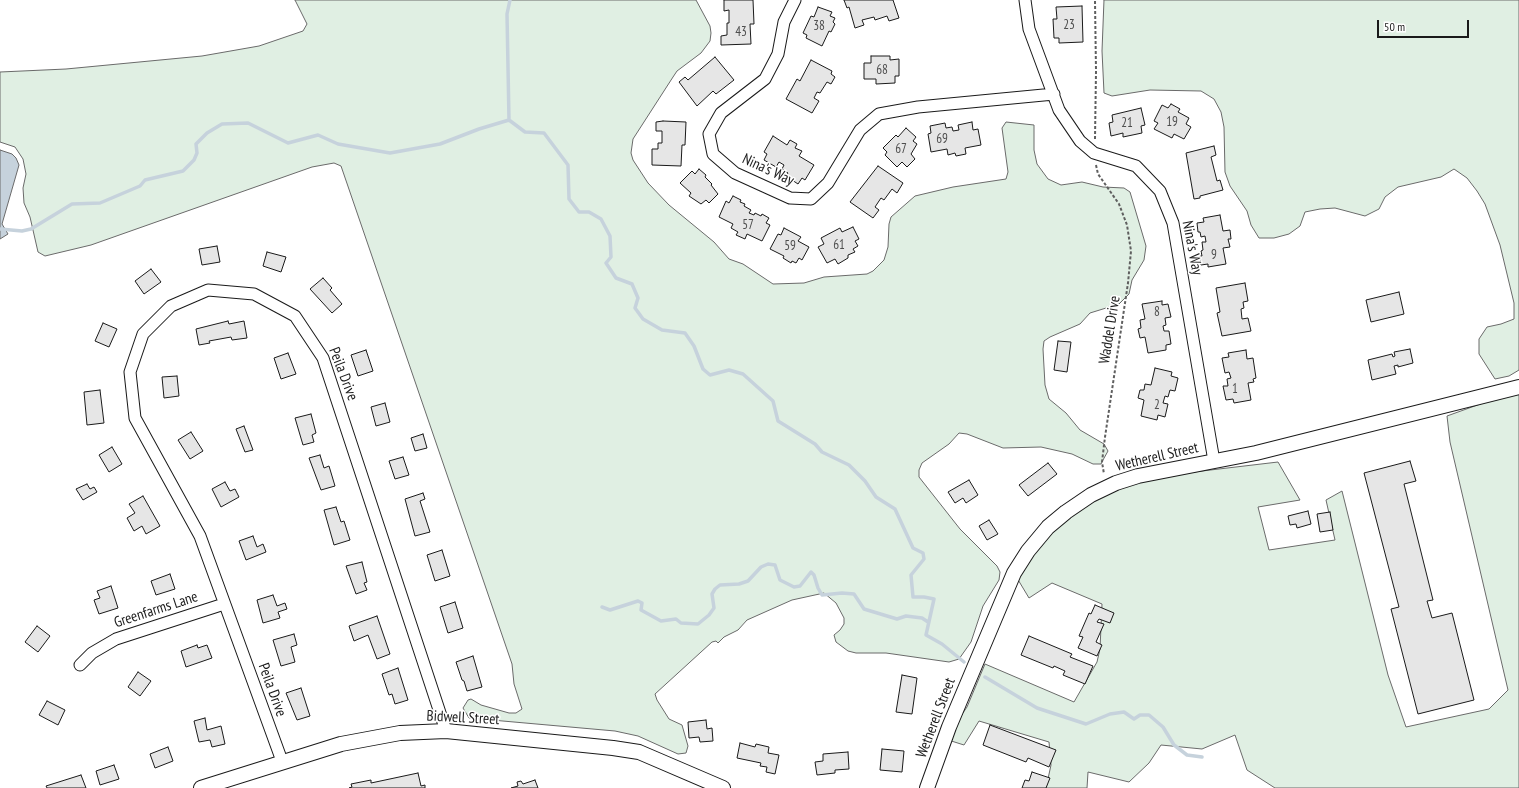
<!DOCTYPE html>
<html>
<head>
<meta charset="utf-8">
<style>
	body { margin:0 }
	#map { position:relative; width:1519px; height:788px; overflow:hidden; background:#fff; font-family:"PT Sans Narrow",sans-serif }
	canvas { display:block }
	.scale { position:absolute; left:1377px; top:20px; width:92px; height:18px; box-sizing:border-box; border:2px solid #1a1a1a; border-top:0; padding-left:5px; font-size:12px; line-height:14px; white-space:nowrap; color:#1a1a1a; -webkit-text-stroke:3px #fff; paint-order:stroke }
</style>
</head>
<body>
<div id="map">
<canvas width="1519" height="788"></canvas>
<div class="scale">50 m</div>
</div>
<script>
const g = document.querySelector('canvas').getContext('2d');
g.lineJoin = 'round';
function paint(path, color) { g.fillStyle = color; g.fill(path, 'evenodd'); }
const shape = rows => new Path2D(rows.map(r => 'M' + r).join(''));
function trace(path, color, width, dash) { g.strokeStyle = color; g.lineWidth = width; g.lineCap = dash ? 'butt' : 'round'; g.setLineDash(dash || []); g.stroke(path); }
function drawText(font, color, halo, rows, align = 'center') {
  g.font = font + ' "PT Sans Narrow",sans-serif'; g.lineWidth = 3; g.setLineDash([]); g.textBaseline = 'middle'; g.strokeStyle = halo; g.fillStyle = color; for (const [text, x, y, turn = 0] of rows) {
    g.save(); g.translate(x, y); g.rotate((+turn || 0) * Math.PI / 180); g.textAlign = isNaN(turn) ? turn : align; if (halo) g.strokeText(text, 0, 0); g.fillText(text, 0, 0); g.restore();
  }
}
const green = shape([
	[295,0,696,0,710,26,711,33,710,41,701,53,677,71,673,77,633,139,631,153,633,160,648,183,669,205,714,242,729,259,743,264,773,284,804,283,824,277,867,274,873,271,884,260,888,247,889,224,891,217,915,196,953,187,1006,179,1008,172,1002,128,1006,122,1034,125,1034,150,1037,164,1048,179,1061,185,1082,182,1103,187,1124,188,1130,192,1146,246,1144,260,1132,280,1129,294,1119,304,1090,313,1080,324,1050,337,1044,341,1043,349,1045,385,1049,399,1066,413,1080,430,1104,444,1108,451,1103,460,1101,464,1093,464,1072,454,1041,447,1003,448,967,434,959,433,949,444,922,463,919,470,919,477,960,529,997,566,1000,572,999,580,983,606,971,642,959,659,949,662,886,653,856,653,848,651,836,642,834,635,840,630,844,624,844,618,836,603,824,593,792,600,747,620,738,630,724,637,718,643,716,641,712,642,655,694,657,700,669,719,682,725,688,746,686,753,678,754,638,736,615,731,469,718,463,708,468,700,471,699,481,705,509,713,516,713,522,709,514,684,512,664,341,166,334,163,312,167,91,245,45,256,38,252,30,217,24,203,23,188,26,174,23,159,15,147,0,142,0,72,66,69,202,56,259,46,303,31,307,24,295,0],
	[1104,0,1519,0,1519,370,1509,376,1495,379,1479,354,1479,339,1487,327,1501,324,1514,319,1514,303,1500,245,1485,204,1477,191,1467,178,1454,169,1441,177,1398,187,1385,197,1379,209,1365,216,1335,208,1320,209,1305,212,1300,226,1289,234,1274,238,1259,238,1251,225,1247,211,1230,186,1225,172,1224,127,1221,112,1214,99,1201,91,1150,90,1112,96,1104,93,1102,51,1104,0],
	[1519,390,1519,788,1275,788,1247,770,1235,735,1202,749,1161,745,1149,763,1129,782,1088,772,1087,788,1046,788,1051,765,1049,742,979,721,964,745,945,739,967,707,985,664,1074,702,1097,662,1100,649,1102,604,1052,583,1029,598,1014,573,1066,512,1126,480,1278,462,1300,500,1258,507,1269,550,1335,540,1326,500,1342,491,1388,675,1406,727,1489,709,1508,690,1450,442,1447,416,1519,390]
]);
paint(green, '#e0efe3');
trace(green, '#6a6a6a', 1);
const water = shape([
	[0,150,12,154,16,158,19,165,2,224,8,234,0,239,0,150]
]);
paint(water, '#c6d2dc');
trace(water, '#6a6a6a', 1);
trace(shape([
	[509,120,507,14,510,0],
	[0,229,22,231,31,229,72,204,100,203,140,186,145,180,183,171,194,160,197,153,196,144,207,133,222,124,248,123,288,143,318,135,338,144,390,153,440,144,479,129,509,120,525,132,544,133,568,165,569,199,579,212,589,212,601,219,610,236,611,257,606,263,616,278,632,284,638,298,635,308,643,319,662,330,685,333,694,346,703,369,710,375,729,370,743,374,773,401,778,421,815,444,822,452,849,465,865,481,876,497,895,509,913,548,923,553,924,559,911,575,913,597,924,597,934,599,926,635,942,644,964,662],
	[602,607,610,610,638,601,642,603,641,610,661,621,676,619,681,623,698,624,709,615,714,608,712,594,715,589,720,585,739,584,748,581,761,567,768,564,775,565,780,580,794,587,800,586,811,572,814,575,818,588,822,595,842,593,854,594,864,609,897,619,906,616,922,618,928,622],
	[985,677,1037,708,1086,724,1110,714,1124,712,1134,719,1140,715,1149,715,1163,727,1174,745,1187,755,1202,757]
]), '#c6d2dc', 3.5);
const building = shape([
	[724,0,753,0,754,24,750,24,751,44,721,45,721,36,727,35,727,23,729,23,729,10,724,11,724,0],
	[844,0,893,0,899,18,889,21,887,16,875,20,874,17,862,20,864,25,855,28,849,7,847,8,844,0],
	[1082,6,1083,42,1059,43,1059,38,1054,38,1053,19,1057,19,1056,7,1082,6],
	[818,7,832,12,830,16,835,18,833,22,835,24,831,32,829,31,822,46,806,38,807,35,803,33,811,16,814,17,818,7],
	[871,56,890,56,890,60,899,59,899,76,895,76,895,83,876,84,876,79,864,79,864,63,871,63,871,56],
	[715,57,734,80,716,94,713,91,697,106,679,82,685,77,688,80,715,57],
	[811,60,832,71,831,74,835,77,831,84,827,82,820,93,817,92,814,98,819,101,812,113,786,99,797,79,800,81,811,60],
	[1171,104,1180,109,1178,112,1189,118,1186,124,1191,127,1184,139,1174,134,1172,138,1154,129,1158,123,1154,121,1162,105,1168,108,1171,104],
	[1141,108,1145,125,1141,126,1142,133,1123,137,1123,133,1111,136,1109,123,1113,122,1112,115,1141,108],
	[663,121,686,122,685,145,682,145,681,166,652,165,652,149,658,149,658,143,662,143,662,131,656,131,656,122,663,121],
	[972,122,973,130,978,129,981,145,965,148,966,154,956,156,955,153,948,155,947,149,931,152,928,134,931,133,930,126,945,123,946,128,952,127,953,131,959,130,958,125,972,122],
	[906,128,916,137,913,141,917,144,911,154,915,159,907,167,902,162,897,167,885,155,887,152,883,148,896,135,898,137,906,128],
	[773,136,787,145,790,140,797,144,795,148,802,151,799,156,814,165,805,180,802,178,798,184,786,176,788,173,782,169,784,165,779,162,776,167,764,160,767,154,764,152,773,136],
	[1214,146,1216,155,1211,157,1217,181,1220,180,1223,190,1200,196,1200,198,1194,199,1186,153,1214,146],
	[878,166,903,183,897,193,892,189,884,200,881,198,875,207,879,210,873,218,850,202,878,166],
	[699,169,706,175,705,177,712,184,711,185,718,194,709,203,706,200,701,204,689,196,691,193,680,183,692,171,695,174,699,169],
	[733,196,741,200,740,202,745,204,744,206,751,210,749,213,754,215,755,213,761,216,762,214,769,218,766,223,770,225,762,241,747,234,745,239,736,235,738,232,731,228,733,224,719,217,726,201,729,203,733,196],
	[1220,215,1223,231,1230,230,1231,239,1228,239,1230,247,1223,248,1226,264,1208,267,1208,264,1201,265,1200,256,1202,256,1201,251,1203,250,1202,242,1206,242,1205,236,1201,237,1200,232,1198,232,1197,223,1204,222,1203,218,1220,215],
	[853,227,859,239,855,241,858,246,853,249,855,252,848,255,848,258,838,264,835,259,827,263,818,247,824,244,821,238,840,228,842,232,853,227],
	[784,228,801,237,798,241,809,247,802,260,799,258,796,263,792,261,791,263,783,258,784,256,770,249,778,234,781,235,784,228],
	[217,246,220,262,202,265,199,249,217,246],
	[267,252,286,257,281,272,263,266,267,252],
	[151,269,161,282,144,294,135,281,151,269],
	[323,278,332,288,330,290,342,304,332,313,310,289,323,278],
	[1245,283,1248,301,1243,302,1244,308,1241,309,1242,319,1248,318,1251,331,1222,336,1217,313,1220,312,1216,288,1245,283],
	[1399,292,1404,314,1371,322,1366,300,1399,292],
	[1162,301,1162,305,1168,304,1171,317,1165,318,1166,325,1163,326,1164,331,1169,331,1171,344,1166,345,1166,350,1148,353,1145,337,1140,338,1138,329,1141,328,1140,320,1145,319,1142,304,1162,301],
	[228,321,229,324,244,321,247,338,232,340,231,337,209,341,210,343,199,345,196,329,228,321],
	[103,323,117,329,109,347,95,341,103,323],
	[1058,341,1071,342,1067,372,1054,370,1058,341],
	[1410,349,1413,363,1398,367,1398,365,1394,366,1396,374,1372,380,1368,360,1392,354,1393,357,1395,356,1394,352,1410,349],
	[366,350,373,371,358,376,351,355,366,350],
	[1246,350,1247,359,1253,358,1256,378,1253,379,1254,382,1248,383,1251,400,1234,403,1233,399,1226,400,1223,386,1228,386,1227,379,1231,378,1229,372,1225,373,1222,358,1229,357,1228,353,1246,350],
	[288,353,296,374,281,379,274,358,288,353],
	[1155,368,1172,372,1171,376,1178,378,1175,391,1170,390,1168,397,1165,396,1163,403,1168,404,1165,417,1158,415,1157,420,1141,416,1144,400,1138,398,1140,390,1144,390,1145,384,1151,385,1155,368],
	[177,376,179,396,164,398,162,377,177,376],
	[100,390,104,423,87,425,84,392,100,390],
	[385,403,390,422,376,426,371,407,385,403],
	[311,414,316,433,312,435,314,442,303,445,295,418,311,414],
	[244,426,253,450,245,452,236,429,244,426],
	[191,432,203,451,190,459,178,440,191,432],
	[423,434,427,448,415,451,411,438,423,434],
	[112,447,122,464,109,472,99,455,112,447],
	[320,455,324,468,329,466,335,486,321,490,309,458,320,455],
	[403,457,409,475,395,479,389,461,403,457],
	[1410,461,1416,481,1404,484,1433,600,1427,601,1432,618,1452,613,1474,700,1418,714,1391,609,1399,607,1364,473,1410,461],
	[1048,463,1057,474,1028,496,1019,485,1048,463],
	[969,480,978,495,966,503,963,498,955,503,948,492,969,480],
	[225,482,230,491,235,489,239,497,221,507,212,489,225,482],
	[87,484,90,489,94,487,97,492,83,500,76,489,87,484],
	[423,493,425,499,420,501,430,532,415,536,405,499,423,493],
	[143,496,160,526,146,534,142,526,134,531,127,518,135,513,129,504,143,496],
	[336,507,341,522,344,521,350,540,334,545,324,510,336,507],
	[1308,511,1311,524,1297,528,1296,524,1290,525,1288,516,1308,511],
	[1330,512,1333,530,1320,532,1317,514,1330,512],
	[989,520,998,534,987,540,979,526,989,520],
	[253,536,257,547,263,544,266,552,246,560,239,541,253,536],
	[442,550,450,576,435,581,427,555,442,550],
	[362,562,367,582,364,583,367,590,356,594,346,566,362,562],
	[170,574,175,589,156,595,151,581,170,574],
	[111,586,118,608,99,614,94,600,100,598,97,591,111,586],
	[273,595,277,606,285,603,287,609,278,612,280,618,263,623,257,600,273,595],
	[455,602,463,628,448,633,440,607,455,602],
	[1095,605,1114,613,1110,623,1099,619,1097,622,1104,624,1096,642,1102,645,1097,656,1078,648,1083,637,1079,636,1089,613,1091,614,1095,605],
	[377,616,390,654,377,659,368,635,354,641,349,626,377,616],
	[37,626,50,636,38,652,25,642,37,626],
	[294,634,297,645,291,647,295,662,281,666,273,640,294,634],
	[1029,636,1072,654,1070,657,1093,666,1085,684,1063,675,1065,671,1054,666,1053,668,1021,655,1029,636],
	[197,645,198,648,207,645,212,658,186,667,181,651,197,645],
	[473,656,482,687,467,691,464,681,462,680,456,662,473,656],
	[398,668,408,700,395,704,392,694,389,695,382,674,398,668],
	[138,672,151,681,140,696,128,687,138,672],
	[902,675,917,678,912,714,896,712,902,675],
	[301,688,310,716,297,720,286,693,301,688],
	[47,701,65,710,58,725,39,715,47,701],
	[205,718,207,730,221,726,225,744,212,747,210,740,199,742,194,721,205,718],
	[706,720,707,729,712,728,713,741,700,742,699,737,689,738,688,722,706,720],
	[990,725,1056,750,1049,767,1028,758,1026,762,983,745,990,725],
	[740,743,755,747,756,744,769,747,768,753,779,755,775,774,766,772,767,767,760,766,761,763,737,758,740,743],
	[168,747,173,761,155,768,150,754,168,747],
	[882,749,904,751,902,772,880,770,882,749],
	[848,752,849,769,835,770,835,773,817,775,815,762,823,761,823,754,848,752],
	[114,765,119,779,100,785,96,771,114,765],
	[1032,772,1050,778,1046,788,1022,788,1025,780,1029,781,1032,772],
	[418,773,421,786,425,785,425,788,349,788,352,787,351,784,371,780,371,783,418,773],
	[81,775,86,788,47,788,46,786,81,775],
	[535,780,538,788,511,788,518,786,517,782,521,781,523,784,535,780]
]);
paint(building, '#e6e6e6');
trace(building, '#1a1a1a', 1);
const minor = shape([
	[795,0,784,22,778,54,765,79,721,113,709,134,713,154,735,173,790,198,811,199,828,183,860,130,879,114,918,107,1054,94],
	[1025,0,1029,29,1059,110,1080,141,1094,153,1136,166,1160,191,1173,223,1214,461],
	[80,665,92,653,116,639,224,604],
	[282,761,200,536,135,418,130,372,143,334,171,306,208,290,254,294,295,316,323,358,446,731]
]);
const tertiary = shape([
	[201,788,341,744,400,733,446,731,613,748,639,752,723,788],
	[927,788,949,727,1014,573,1028,551,1048,527,1066,512,1091,495,1116,483,1138,476,1256,453,1519,387]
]);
trace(minor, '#1a1a1a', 13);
trace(tertiary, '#1a1a1a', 16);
trace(shape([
	[1095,139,1096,71,1095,0],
	[1096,165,1098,174,1119,204,1127,225,1131,251,1128,283,1105,437,1102,462,1104,474]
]), '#5f5f5f', 2, [3, 2]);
trace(minor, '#fff', 11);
trace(tertiary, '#fff', 14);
drawText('13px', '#4d4d4d', null, [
	["23",1069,25],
	["38",819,26],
	["43",741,32],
	["68",882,70],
	["19",1172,122],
	["21",1127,123],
	["69",942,139],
	["67",901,149],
	["57",748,225],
	["61",839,245],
	["59",790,246],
	["9",1214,255],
	["8",1157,312],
	["1",1235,389],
	["2",1157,405]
]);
drawText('15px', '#1a1a1a', '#fff', [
	["Nina's Way",768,170,25],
	["Nina's Way",1192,248,79],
	["Waddel Drive",1110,330,-81],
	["Peila Drive",343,374,69],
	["Wetherell Street",1157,457,-13],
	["Greenfarms Lane",156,610,-18],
	["Peila Drive",272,690,70],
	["Bidwell Street",463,718,3],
	["Wetherell Street",936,718,-69]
]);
</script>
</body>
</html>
